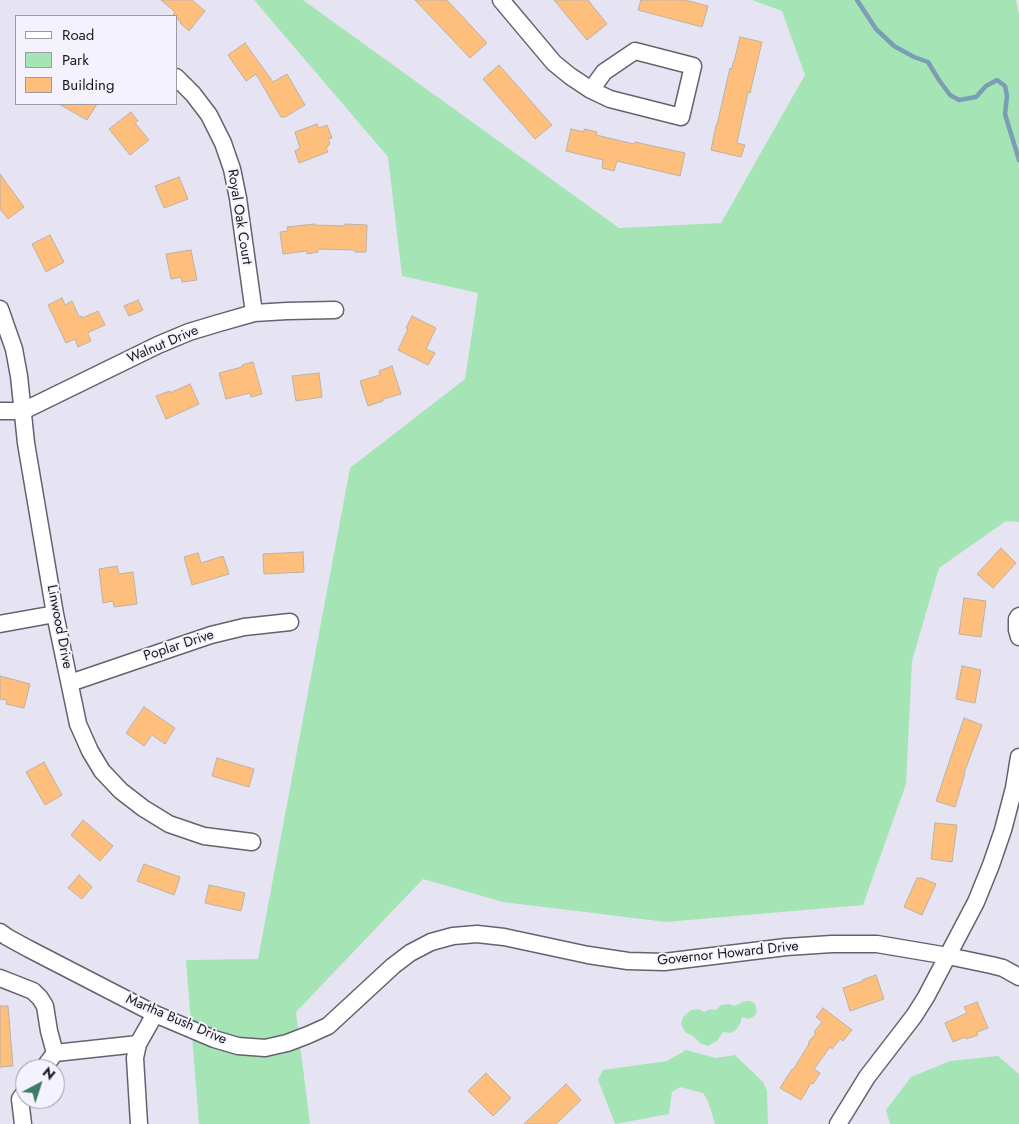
<!DOCTYPE html>
<html>
<head>
<meta charset="utf-8">
<style>
	body { margin:0 }
	#map { position:relative; width:1019px; height:1124px; overflow:hidden; background:#e6e4f2; font-family:Jost,sans-serif }
	canvas { display:block }
	.legend { position:absolute; left:15px; top:15px; width:162px; height:90px; box-sizing:border-box; background:#f4f2fd; border:1px solid #9c9aa3; margin:0; padding:6px 9px; list-style:none; font-size:15px; color:#18171c }
	.legend li { display:flex; align-items:center; gap:10px; height:25px }
	.legend b { width:25px; border:1px solid #9c9aa3 }
	.north { position:absolute; left:15px; top:1059px; width:50px; height:50px; box-sizing:border-box; background:#f4f2fd; border:1px solid #9c9aa3; border-radius:50%; rotate:40deg; font-size:14px; font-weight:700; line-height:20px; text-align:center; color:#18171c }
	.north::after { content:''; display:block; margin:auto; width:18px; height:22px; background:#3e7b66; clip-path:polygon(50% 0,100% 100%,50% 72%,0 100%) }
</style>
</head>
<body>
<div id="map">
<canvas width="1019" height="1124"></canvas>
<ul class="legend">
<li><b style="height:6px;background:#fff"></b>Road</li>
<li><b style="height:14px;background:#a5e5b5"></b>Park</li>
<li><b style="height:14px;background:#ffbf7c"></b>Building</li>
</ul>
<div class="north">N</div>
</div>
<script>
const g = document.querySelector('canvas').getContext('2d');
g.lineJoin = 'round';
function paint(path, color) { g.fillStyle = color; g.fill(path, 'evenodd'); }
const shape = rows => new Path2D(rows.map(r => 'M' + r).join(''));
function trace(path, color, width, dash) { g.strokeStyle = color; g.lineWidth = width; g.lineCap = dash ? 'butt' : 'round'; g.setLineDash(dash || []); g.stroke(path); }
function drawText(font, color, halo, rows, align = 'center') {
  g.font = font + ' Jost,sans-serif'; g.lineWidth = 4; g.setLineDash([]); g.textBaseline = 'middle'; g.strokeStyle = halo; g.fillStyle = color; for (const [text, x, y, turn = 0] of rows) {
    g.save(); g.translate(x, y); g.rotate((+turn || 0) * Math.PI / 180); g.textAlign = isNaN(turn) ? turn : align; if (halo) g.strokeText(text, 0, 0); g.fillText(text, 0, 0); g.restore();
  }
}
paint(shape([
	[254,0,303,0,619,228,721,223,805,75,782,11,752,0,1016,0,1019,14,1019,522,1006,521,939,568,912,661,906,784,863,905,666,922,503,902,423,879,296,1012,310,1124,199,1124,186,960,258,959,350,468,465,379,478,293,402,276,388,157],
	[745,1001,750,1001,755,1004,757,1013,753,1017,748,1019,742,1017,740,1024,736,1030,730,1033,723,1032,717,1041,708,1046,700,1043,693,1036,685,1032,681,1024,683,1017,691,1010,699,1009,704,1012,710,1009,716,1010,721,1005,729,1004,734,1006],
	[686,1050,716,1058,735,1055,763,1082,767,1091,768,1124,715,1124,708,1101,703,1093,680,1087,672,1092,669,1114,615,1124,598,1080,603,1070,667,1061],
	[998,1056,1019,1074,1019,1124,890,1124,886,1110,911,1077,950,1061]
]), '#a5e5b5');
trace(shape([
	[857,0,876,29,894,46,914,57,928,62,939,80,950,95,959,100,976,97,986,86,997,80,1005,86,1007,96,1005,114,1019,160]
]), '#7b9eb4', 4.5);
const building = shape([
	[161,0,192,0,205,11,189,31,180,23,181,22,176,18,176,16,173,15,175,12,161,0],
	[415,0,447,0,487,43,470,58,415,0],
	[554,0,588,0,607,24,587,40,554,0],
	[641,0,685,0,708,6,702,27,638,10,641,0],
	[740,37,762,42,750,93,748,92,737,143,745,145,741,157,711,150,716,125,717,125,730,68,732,69,733,62,734,62,740,37],
	[245,43,273,82,287,74,305,105,285,117,281,117,256,74,246,81,228,55,245,43],
	[499,65,552,125,535,139,483,79,499,65],
	[59,104,97,104,87,120,59,104],
	[131,112,138,121,135,123,149,140,130,155,109,129,131,112],
	[317,124,319,128,327,125,332,138,328,139,330,144,326,148,328,152,299,163,295,151,300,148,295,132,317,124],
	[571,129,584,132,584,129,597,132,596,135,634,144,635,142,685,153,680,176,617,161,614,171,602,168,603,160,566,151,571,129],
	[0,174,24,207,8,219,0,209,0,174],
	[179,177,188,199,164,208,155,186,179,177],
	[314,224,314,225,345,226,345,224,367,225,366,252,355,252,355,250,318,249,318,252,307,254,307,251,283,254,280,232,288,231,287,227,314,224],
	[50,235,64,262,46,272,32,244,50,235],
	[191,250,197,280,182,282,181,277,171,279,166,254,191,250],
	[62,298,65,305,72,301,79,317,82,316,82,318,98,311,105,325,89,332,88,334,91,341,78,347,75,339,66,343,48,305,62,298],
	[138,300,143,310,129,316,124,306,138,300],
	[412,316,436,328,426,349,435,353,428,365,398,350,408,329,406,328,412,316],
	[253,362,262,394,251,397,250,393,226,399,219,373,242,367,242,365,253,362],
	[392,366,401,394,383,399,383,401,368,406,360,381,380,375,379,371,392,366],
	[319,373,322,397,296,401,292,376,319,373],
	[190,384,199,404,166,419,156,396,170,391,170,393,190,384],
	[1001,548,1016,563,993,588,977,574,1001,548],
	[303,552,304,572,264,574,263,554,303,552],
	[198,553,201,563,223,556,229,574,192,585,184,557,198,553],
	[117,566,119,574,133,572,137,604,114,607,113,601,103,603,99,569,117,566],
	[964,598,986,601,981,637,959,634,964,598],
	[962,666,981,670,975,703,956,699,962,666],
	[0,676,30,684,24,708,6,704,7,700,0,699,0,676],
	[144,707,175,728,165,744,152,735,144,746,126,733,144,707],
	[964,718,982,725,964,773,965,773,955,807,936,801,964,718],
	[217,758,254,769,249,787,212,776,217,758],
	[44,762,62,795,45,805,26,772,44,762],
	[83,820,113,846,100,861,71,835,83,820],
	[935,823,957,825,952,862,931,859,935,823],
	[144,864,180,877,174,895,137,881,144,864],
	[79,875,92,887,82,899,68,888,79,875],
	[917,878,922,878,936,884,922,915,904,907,917,878],
	[209,885,245,893,241,911,205,903,209,885],
	[876,975,884,999,850,1011,843,988,863,981,862,980,876,975],
	[977,1002,988,1028,977,1032,978,1035,966,1039,965,1037,953,1042,945,1023,967,1013,964,1007,977,1002],
	[0,1006,8,1006,13,1066,0,1067,0,1006],
	[823,1008,852,1030,843,1041,840,1039,832,1049,830,1047,814,1069,820,1073,813,1084,811,1083,801,1100,780,1088,792,1069,793,1070,809,1044,808,1043,816,1033,814,1032,822,1022,816,1017,823,1008],
	[486,1073,511,1098,493,1116,468,1091,486,1073],
	[566,1084,581,1100,556,1124,524,1124,566,1084]
]);
paint(building, '#ffbf7c');
trace(building, '#bbb1a7', 1);
const minor = shape([
	[501,0,554,63,570,76,591,90,610,99,681,117,693,66,635,51,604,72,591,90],
	[176,77,193,94,209,115,223,143,232,169,238,198,254,313],
	[0,309,14,349,19,376,26,443,55,614,78,724,90,751,102,771,121,791,143,808,169,824,204,836,252,842],
	[0,411,23,411,158,345,189,332,219,323,254,313,287,311,335,310],
	[1019,616,1017,619,1017,630,1019,637],
	[0,624,55,614],
	[70,683,211,635,244,627,290,622],
	[0,932,7,937,29,949,155,1014,214,1039,238,1046,265,1048,287,1043,308,1035,328,1026,393,966,410,953,431,942,453,936,477,934,504,937,588,955,628,961,664,962,786,947,832,944,877,944,948,956,991,965,1003,968,1019,977],
	[0,978,33,991,40,998,45,1006,49,1031,55,1053,138,1044],
	[43,1069,55,1053],
	[23,1124,20,1099,25,1092],
	[139,1124,135,1058,138,1044,155,1014],
	[838,1124,867,1077,914,1016,926,997,976,902,991,865,1003,830,1014,788,1019,757]
]);
trace(minor, '#64626e', 19);
trace(minor, '#fff', 16);
drawText('14px', '#18171c', '#f4f2fd', [
	["Royal Oak Court",239,217,81],
	["Walnut Drive",163,345,-23],
	["Linwood Drive",59,627,79],
	["Poplar Drive",179,646,-18],
	["Governor Howard Drive",728,954,-6],
	["Martha Bush Drive",176,1020,23]
]);
</script>
</body>
</html>
